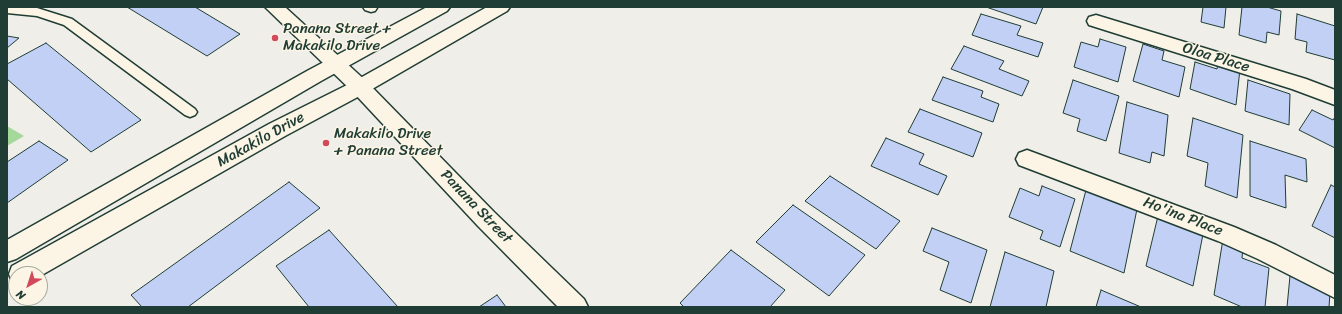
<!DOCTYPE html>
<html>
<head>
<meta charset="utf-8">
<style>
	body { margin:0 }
	#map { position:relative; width:1342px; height:314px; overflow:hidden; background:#f0eee8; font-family:Sriracha,sans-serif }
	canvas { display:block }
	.frame { position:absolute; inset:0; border:8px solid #1f3d34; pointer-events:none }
	.north { position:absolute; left:8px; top:266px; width:40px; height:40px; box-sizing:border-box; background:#fcf5e5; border:1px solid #a4ab9e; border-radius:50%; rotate:219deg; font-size:11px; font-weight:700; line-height:16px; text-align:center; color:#1f3d34 }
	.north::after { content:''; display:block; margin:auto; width:14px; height:18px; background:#d1495b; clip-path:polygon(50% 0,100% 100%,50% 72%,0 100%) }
</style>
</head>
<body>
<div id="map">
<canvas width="1342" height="314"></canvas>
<div class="frame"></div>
<div class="north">N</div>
</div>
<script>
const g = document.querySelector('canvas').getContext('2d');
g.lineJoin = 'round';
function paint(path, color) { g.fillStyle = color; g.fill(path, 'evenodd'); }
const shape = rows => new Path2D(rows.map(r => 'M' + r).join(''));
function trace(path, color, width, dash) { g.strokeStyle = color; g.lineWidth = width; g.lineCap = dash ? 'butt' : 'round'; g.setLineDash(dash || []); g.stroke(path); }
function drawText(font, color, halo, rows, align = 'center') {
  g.font = font + ' Sriracha,sans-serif'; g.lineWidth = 3; g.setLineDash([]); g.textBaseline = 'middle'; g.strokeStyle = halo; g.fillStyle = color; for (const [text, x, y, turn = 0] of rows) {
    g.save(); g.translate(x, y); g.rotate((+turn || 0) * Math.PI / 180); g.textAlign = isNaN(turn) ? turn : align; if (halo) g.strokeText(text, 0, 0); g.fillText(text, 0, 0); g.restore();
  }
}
paint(shape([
	[7,126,24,136,7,146]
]), '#a5d99b');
const building = shape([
	[127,7,195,7,240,34,207,56,127,7],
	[986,7,1043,7,1036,24,986,7],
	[1203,7,1226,7,1224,28,1201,22,1203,7],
	[1242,7,1267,7,1281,11,1279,35,1267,32,1266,43,1239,35,1242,7],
	[981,14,1021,26,1017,35,1043,43,1038,57,972,35,981,14],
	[1297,14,1335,26,1335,60,1306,52,1307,42,1295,39,1297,14],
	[7,36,19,38,7,48,7,36],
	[1100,39,1126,47,1118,82,1074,67,1081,42,1098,47,1100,39],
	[46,43,141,120,91,152,7,79,7,64,46,43],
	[1143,44,1164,51,1162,60,1185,67,1179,97,1133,81,1143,44],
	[964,46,1004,61,999,69,1029,81,1022,96,951,69,964,46],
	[1195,62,1217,69,1218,63,1240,69,1236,105,1190,89,1195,62],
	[943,77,983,91,981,97,999,104,993,122,932,100,943,77],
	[1073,80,1119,96,1106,141,1077,131,1080,119,1063,113,1073,80],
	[1248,80,1290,94,1289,125,1245,111,1248,80],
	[1127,102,1168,115,1164,156,1152,152,1150,163,1119,153,1127,102],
	[920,109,982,133,973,157,908,132,920,109],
	[1312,110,1333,120,1335,117,1335,148,1299,130,1312,110],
	[1193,118,1243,135,1237,198,1205,186,1208,163,1187,156,1193,118],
	[886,138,924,154,919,164,947,176,938,195,871,166,886,138],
	[39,141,68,160,7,203,7,162,39,141],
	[1250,141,1306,159,1307,182,1285,175,1286,208,1250,196,1250,141],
	[830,176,900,221,876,249,805,201,830,176],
	[289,182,320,208,188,307,142,307,131,295,289,182],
	[1331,185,1335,187,1335,238,1312,226,1331,185],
	[1042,186,1075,199,1060,247,1040,239,1043,231,1009,217,1020,188,1039,196,1042,186],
	[1086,190,1137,209,1124,273,1070,251,1086,190],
	[793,205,865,255,829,296,756,242,793,205],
	[1158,216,1203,234,1193,286,1146,266,1158,216],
	[932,228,987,250,971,303,940,290,949,262,923,251,932,228],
	[329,230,398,307,309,307,276,266,329,230],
	[1223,239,1243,248,1242,258,1269,268,1265,307,1242,307,1214,295,1223,239],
	[731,250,785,290,770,307,684,307,680,303,731,250],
	[1005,252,1054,271,1046,307,990,307,1005,252],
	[1290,276,1330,292,1329,307,1287,307,1290,276],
	[1101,290,1141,307,1096,307,1101,290],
	[497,295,506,307,479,307,497,295]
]);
paint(building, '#c2d0f6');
trace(building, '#1f3d34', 1);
const service = shape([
	[7,7,37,8,72,19,195,109,197,112,195,115,190,117,185,115,64,25,37,16,7,13,7,7],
	[363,7,376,7,377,8,375,11,371,12,365,10,363,7]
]);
const minor = shape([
	[1096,15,1306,79,1335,90,1335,105,1292,89,1089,25,1087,21,1089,17,1096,15],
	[360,80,367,82,494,212,584,299,588,307,558,307,478,226,353,92,350,87,353,82,360,80],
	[1027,150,1234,227,1276,245,1335,275,1335,298,1258,259,1218,241,1019,165,1016,159,1019,153,1027,150]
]);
const tertiary = shape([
	[265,7,285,7,367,82,370,87,367,92,360,94,353,92,265,7]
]);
const secondary = shape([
	[427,7,450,7,447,11,321,81,16,259,7,262,7,240,307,71,427,7],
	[487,7,510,7,507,11,367,92,285,136,40,276,40,274,16,274,16,283,12,282,9,274,12,266,269,124,353,82,487,7]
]);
trace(service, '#1f3d34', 3);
trace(minor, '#1f3d34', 3);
trace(tertiary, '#1f3d34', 3);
trace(secondary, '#1f3d34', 3);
paint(service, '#fcf5e5');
paint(minor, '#fcf5e5');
paint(tertiary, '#fcf5e5');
paint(secondary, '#fcf5e5');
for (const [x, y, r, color] of [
	[275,38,4,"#d1495b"],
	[326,143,4,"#d1495b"]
]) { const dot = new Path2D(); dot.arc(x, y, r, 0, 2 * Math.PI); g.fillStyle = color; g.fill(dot); trace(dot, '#fcf5e5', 1.5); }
drawText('15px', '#1f3d34', '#fcf5e5', [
	["Panana Street +",283,29],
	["Makakilo Drive",283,46],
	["Makakilo Drive",334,134],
	["+ Panana Street",334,151]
], 'left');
drawText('15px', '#1f3d34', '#fcf5e5', [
	["Oloa Place",1216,58,17],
	["Makakilo Drive",261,140,-29],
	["Panana Street",476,207,46],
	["Ho'ina Place",1183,217,21]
]);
</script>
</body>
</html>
